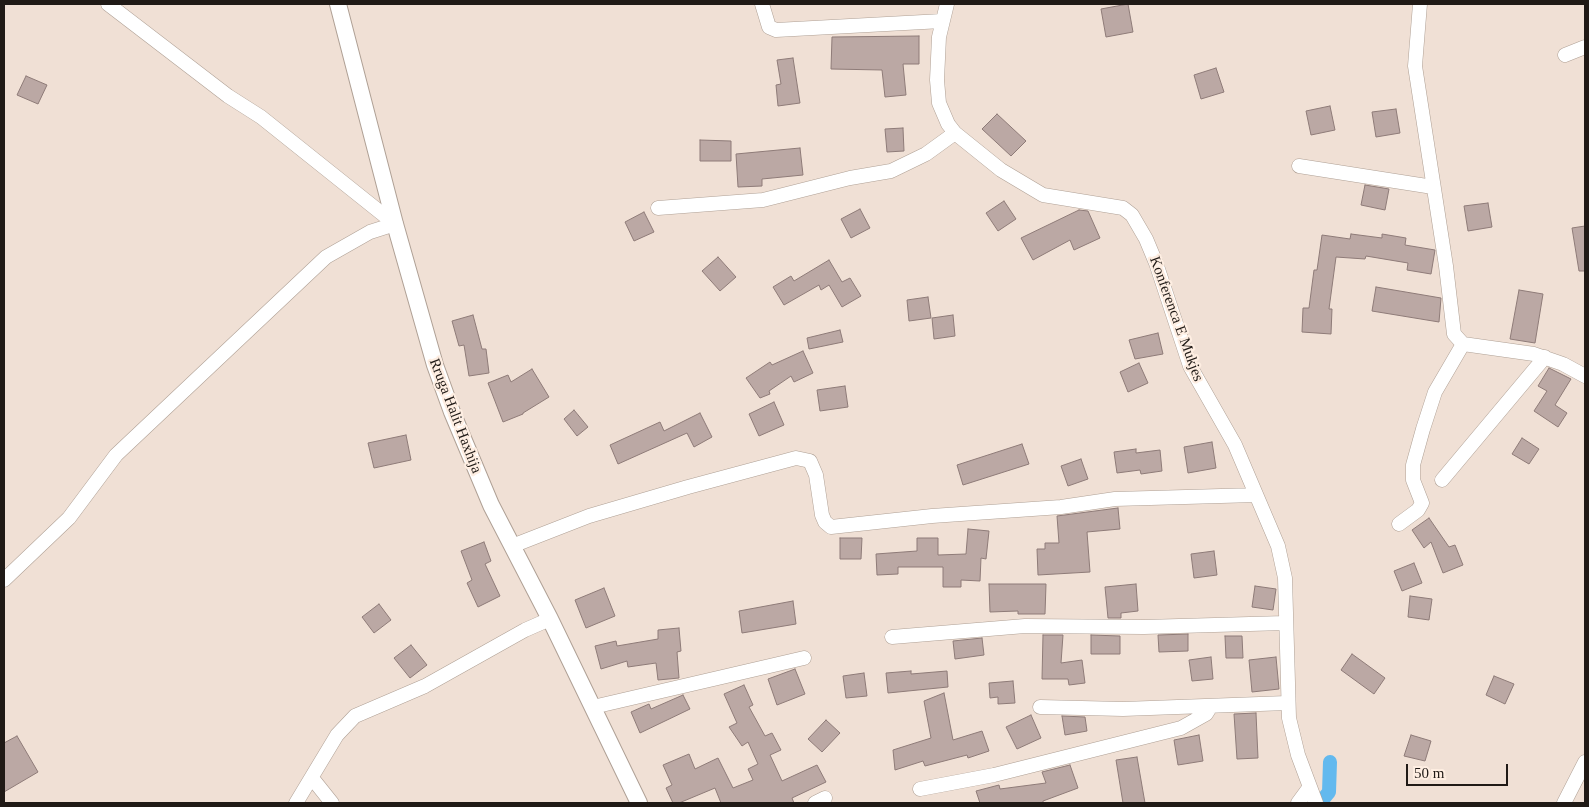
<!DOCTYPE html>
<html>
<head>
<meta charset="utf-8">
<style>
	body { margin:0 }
	#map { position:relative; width:1589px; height:807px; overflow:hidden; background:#f0e0d5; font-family:"Times New Roman",serif }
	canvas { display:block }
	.frame { position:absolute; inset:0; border:5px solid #201a16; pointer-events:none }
	.scale { position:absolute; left:1406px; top:764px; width:102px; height:22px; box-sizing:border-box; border:2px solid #201a16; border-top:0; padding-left:6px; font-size:15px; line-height:18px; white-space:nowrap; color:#201a16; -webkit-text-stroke:4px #feeee2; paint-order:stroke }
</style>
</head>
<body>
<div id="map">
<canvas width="1589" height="807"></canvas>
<div class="frame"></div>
<div class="scale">50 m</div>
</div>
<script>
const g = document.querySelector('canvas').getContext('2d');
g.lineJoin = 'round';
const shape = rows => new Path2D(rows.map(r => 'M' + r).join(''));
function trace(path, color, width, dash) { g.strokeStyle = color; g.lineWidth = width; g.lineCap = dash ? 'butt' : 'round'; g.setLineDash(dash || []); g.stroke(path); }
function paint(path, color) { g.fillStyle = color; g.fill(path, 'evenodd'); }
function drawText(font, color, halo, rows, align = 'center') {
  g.font = font + ' "Times New Roman",serif'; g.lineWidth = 4.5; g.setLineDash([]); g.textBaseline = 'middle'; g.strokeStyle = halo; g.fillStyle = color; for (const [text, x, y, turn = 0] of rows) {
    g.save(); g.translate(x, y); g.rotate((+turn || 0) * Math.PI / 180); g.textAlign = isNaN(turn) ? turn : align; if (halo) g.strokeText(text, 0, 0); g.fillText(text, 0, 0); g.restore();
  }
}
trace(shape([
	[1320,803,1329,792,1330,762]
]), '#63b9ee', 14);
const building = shape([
	[1128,4,1133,32,1106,37,1101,9,1128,4],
	[919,36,919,64,903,64,906,95,885,97,882,70,831,69,832,37,919,36],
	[793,58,800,103,778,106,776,85,781,84,777,60,793,58],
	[1216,68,1224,92,1201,99,1194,75,1216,68],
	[26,76,47,85,38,104,17,95,26,76],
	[1330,106,1335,130,1311,135,1306,111,1330,106],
	[1396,109,1400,133,1376,137,1372,112,1396,109],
	[997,114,1026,141,1011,156,982,129,997,114],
	[903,128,904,151,887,152,885,129,903,128],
	[700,140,731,141,731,161,700,161,700,140],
	[800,148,803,175,762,179,762,186,738,187,736,154,800,148],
	[1365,185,1389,189,1385,210,1361,205,1365,185],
	[1004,201,1016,219,998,231,986,213,1004,201],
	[1488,203,1492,227,1468,231,1464,206,1488,203],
	[860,209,870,228,851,238,841,219,860,209],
	[1079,210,1088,211,1100,238,1074,250,1070,240,1033,260,1021,238,1079,210],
	[644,212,654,232,634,241,625,222,644,212],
	[1585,226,1585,271,1579,271,1572,228,1585,226],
	[1351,234,1382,238,1382,234,1406,238,1405,245,1435,250,1431,274,1407,270,1408,263,1366,256,1365,259,1336,257,1329,309,1332,309,1331,334,1302,332,1303,308,1309,308,1314,270,1317,270,1322,235,1350,239,1351,234],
	[718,257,736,277,720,291,702,271,718,257],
	[829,260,842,282,850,278,861,296,842,307,829,285,821,290,819,285,784,305,773,287,791,276,794,281,829,260],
	[1376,287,1441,298,1439,322,1372,311,1376,287],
	[1519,290,1543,294,1535,343,1510,339,1519,290],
	[928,297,931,318,909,321,907,300,928,297],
	[473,315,482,349,486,349,489,373,469,376,464,345,459,346,452,321,473,315],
	[953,315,955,336,934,339,932,318,953,315],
	[840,330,843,342,809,349,807,338,840,330],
	[1158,333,1163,354,1135,359,1129,340,1158,333],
	[803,351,813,373,794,382,791,376,769,391,770,394,760,398,746,378,770,362,772,365,803,351],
	[1139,363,1148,383,1128,392,1120,372,1139,363],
	[1549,368,1571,379,1555,405,1567,413,1558,427,1534,411,1547,391,1538,386,1549,368],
	[532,369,549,397,523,413,523,414,503,422,488,383,508,375,511,382,532,369],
	[845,386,848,407,820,411,817,390,845,386],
	[774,402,784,425,759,436,749,414,774,402],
	[574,410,588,427,577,436,564,419,574,410],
	[700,413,712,437,694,447,687,433,618,464,610,445,660,422,664,431,700,413],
	[406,435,411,460,374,468,368,443,406,435],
	[1522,438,1539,449,1529,464,1512,454,1522,438],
	[1212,442,1216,468,1188,473,1184,447,1212,442],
	[1022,444,1029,464,963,485,957,465,1022,444],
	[1136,449,1136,453,1160,450,1162,471,1141,474,1140,470,1117,473,1114,452,1136,449],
	[1081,459,1088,479,1068,486,1061,466,1081,459],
	[1118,508,1120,529,1087,532,1090,572,1038,575,1037,549,1045,549,1045,543,1059,543,1057,516,1118,508],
	[1429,518,1449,547,1455,545,1463,565,1443,573,1431,542,1424,548,1412,530,1429,518],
	[968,529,989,531,986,559,981,558,980,581,961,580,961,587,943,587,943,567,898,567,898,574,877,575,876,554,917,551,917,538,938,538,938,555,966,554,968,529],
	[840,538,862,538,861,559,840,559,840,538],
	[484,542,491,561,485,564,500,596,478,607,467,583,472,580,461,551,484,542],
	[1214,551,1217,575,1194,578,1191,554,1214,551],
	[1414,563,1422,583,1402,591,1394,571,1414,563],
	[989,584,1046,584,1045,614,1018,614,1018,611,990,612,989,584],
	[1136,584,1138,611,1121,613,1121,618,1108,618,1105,587,1136,584],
	[1255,586,1276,589,1273,610,1252,607,1255,586],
	[604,588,615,616,586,628,575,600,604,588],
	[1410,596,1432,599,1429,620,1408,617,1410,596],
	[793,601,796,624,742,633,739,611,793,601],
	[379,604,391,620,374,633,362,617,379,604],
	[679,628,681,651,677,652,679,678,658,680,656,663,628,667,627,661,601,669,595,646,616,641,617,646,658,639,658,630,679,628],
	[1188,634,1188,651,1159,652,1158,635,1188,634],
	[1043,635,1063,635,1061,663,1082,660,1085,683,1069,685,1068,679,1042,679,1043,635],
	[1091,635,1120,636,1120,654,1091,654,1091,635],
	[1225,636,1242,636,1243,658,1226,658,1225,636],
	[982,638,984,655,955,659,953,641,982,638],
	[411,645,427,665,410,678,394,658,411,645],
	[1352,654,1385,678,1374,694,1341,670,1352,654],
	[1211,657,1213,679,1192,681,1189,660,1211,657],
	[1276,657,1279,689,1252,692,1249,660,1276,657],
	[795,669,805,694,777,705,768,679,795,669],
	[911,671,911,674,947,671,948,687,888,693,886,673,911,671],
	[864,673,867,696,846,698,843,676,864,673],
	[1494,676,1514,684,1505,704,1486,695,1494,676],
	[1013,681,1015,703,998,704,998,697,990,698,989,683,1013,681],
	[744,685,753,705,749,707,765,736,772,733,781,750,770,755,782,781,817,765,826,782,792,798,794,803,721,803,715,788,679,803,673,803,666,788,672,785,663,765,689,754,695,769,718,758,733,788,753,780,748,769,758,764,748,742,742,746,729,727,737,723,724,694,744,685],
	[944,693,953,740,982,731,989,751,968,758,967,755,925,766,923,761,895,770,893,750,931,738,924,701,944,693],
	[683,695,690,709,640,733,631,712,649,704,651,709,683,695],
	[1256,713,1258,758,1237,759,1234,714,1256,713],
	[1031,715,1041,738,1017,749,1006,727,1031,715],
	[1062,716,1085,717,1087,731,1065,735,1062,716],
	[826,720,840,733,822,752,808,739,826,720],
	[1199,735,1203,761,1178,765,1174,740,1199,735],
	[1411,735,1431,741,1425,761,1404,756,1411,735],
	[17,736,38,772,4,792,4,743,17,736],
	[1137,757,1145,803,1123,803,1116,760,1137,757],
	[1070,765,1078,788,1043,801,1043,803,980,803,976,791,999,785,1000,789,1046,783,1042,772,1070,765]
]);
paint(building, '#bba8a4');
trace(building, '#8e7b78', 1);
const minor = shape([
	[108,4,228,96,261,117,395,224],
	[762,4,769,27,776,30,942,21],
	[947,4,939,37,937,80,939,103,948,124,955,133,1001,170,1043,195,1123,208,1132,215,1146,239,1156,263,1190,366,1235,445,1278,546,1285,578,1289,718,1298,755,1316,803],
	[1420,4,1415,66,1446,266,1454,334,1463,344,1534,354,1563,364,1585,376],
	[1565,55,1585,47],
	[1299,166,1433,187],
	[658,208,763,200,850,178,891,171,926,154,955,133],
	[1442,480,1545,357],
	[1399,524,1418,510,1422,503,1413,480,1413,465,1423,429,1435,392,1463,344],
	[512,546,589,516,688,487,796,458,810,461,816,475,822,515,825,522,831,527,932,516,1061,507,1115,499,1256,495],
	[4,580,69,518,116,455,326,257,370,232,395,224],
	[892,637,1025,626,1144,627,1285,623],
	[593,707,804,658],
	[1040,707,1123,709,1287,703],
	[312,778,332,803],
	[920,789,994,775,1181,728,1206,714,1211,706],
	[296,803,337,735,355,716,425,686,525,630,550,619],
	[815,803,825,798],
	[1298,803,1309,788],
	[1564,803,1585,762]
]);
const tertiary = shape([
	[338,4,395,224,435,365,452,412,491,505,550,619,639,803]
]);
trace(minor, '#afa095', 15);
trace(tertiary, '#afa095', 18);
trace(minor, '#fff', 14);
trace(tertiary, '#fff', 16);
drawText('15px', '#201a16', '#feeee2', [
	["Konferenca E Mukjes",1176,319,70],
	["Rruga Halit Haxhija",455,416,69]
]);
</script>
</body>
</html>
